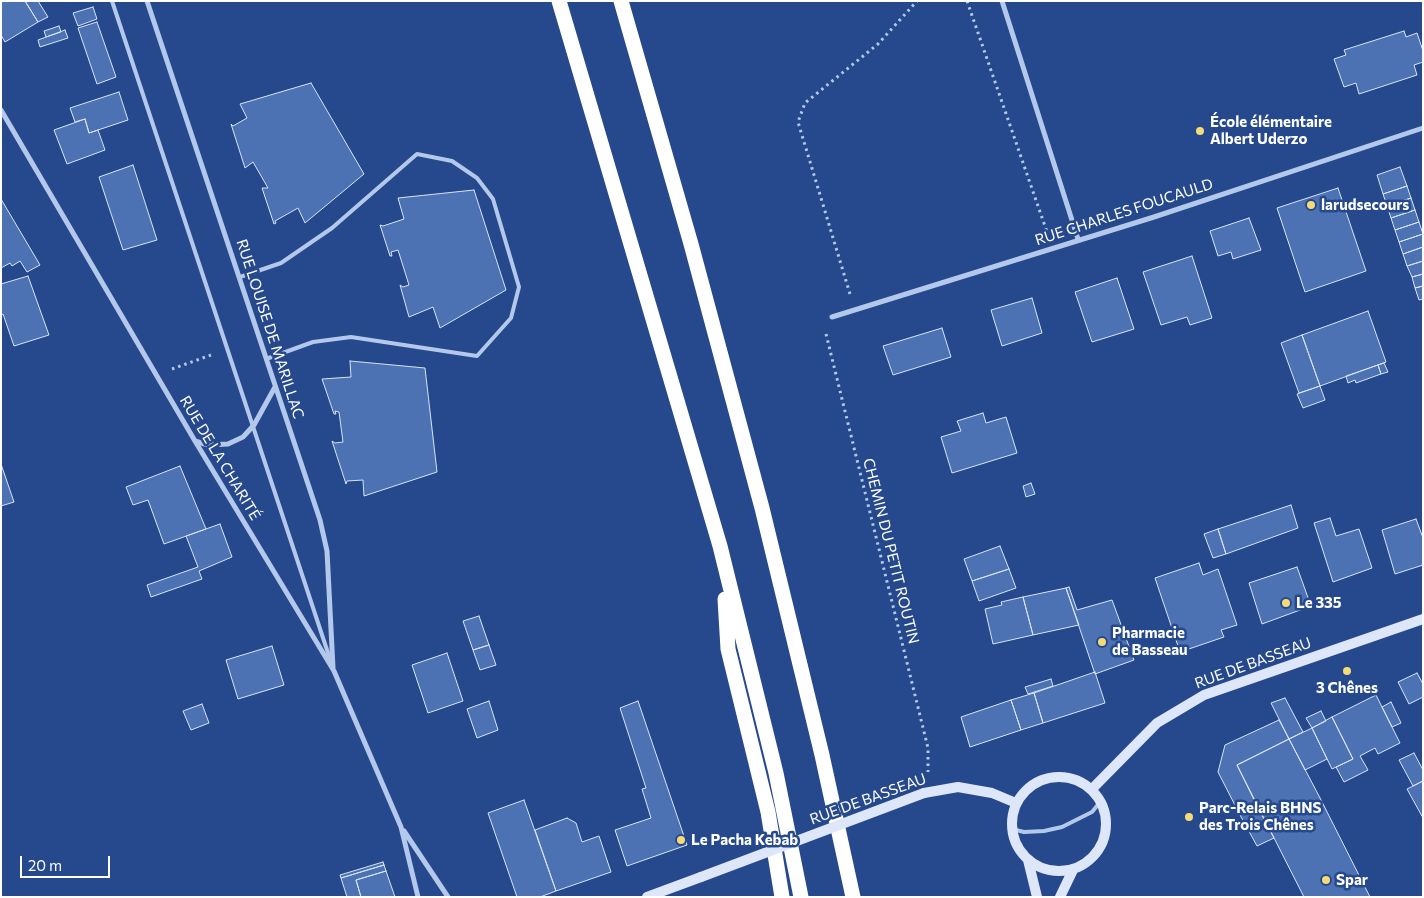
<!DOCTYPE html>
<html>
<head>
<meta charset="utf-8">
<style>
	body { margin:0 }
	#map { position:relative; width:1424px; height:898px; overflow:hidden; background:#25498c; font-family:Commissioner,sans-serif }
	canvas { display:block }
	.frame { position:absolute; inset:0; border:2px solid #fff; pointer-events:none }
	.scale { position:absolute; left:20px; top:856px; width:90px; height:22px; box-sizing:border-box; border:2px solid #fff; border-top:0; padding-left:6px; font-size:15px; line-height:18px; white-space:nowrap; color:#fff; -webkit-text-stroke:4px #25498c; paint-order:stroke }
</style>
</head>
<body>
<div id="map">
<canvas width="1424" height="898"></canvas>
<div class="frame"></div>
<div class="scale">20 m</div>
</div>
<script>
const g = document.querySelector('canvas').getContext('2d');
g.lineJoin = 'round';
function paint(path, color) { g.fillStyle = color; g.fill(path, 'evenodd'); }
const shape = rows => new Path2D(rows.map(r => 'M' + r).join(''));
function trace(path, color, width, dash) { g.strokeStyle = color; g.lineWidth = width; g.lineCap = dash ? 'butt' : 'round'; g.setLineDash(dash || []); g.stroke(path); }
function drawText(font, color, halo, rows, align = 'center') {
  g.font = font + ' Commissioner,sans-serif'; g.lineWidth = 5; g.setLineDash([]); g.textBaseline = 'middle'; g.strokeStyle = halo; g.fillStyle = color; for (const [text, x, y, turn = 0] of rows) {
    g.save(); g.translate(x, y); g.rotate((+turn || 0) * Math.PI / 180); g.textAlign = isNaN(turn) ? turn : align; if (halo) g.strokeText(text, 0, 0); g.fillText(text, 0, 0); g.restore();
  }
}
const building = shape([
	[1,1,25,1,38,22,5,42,1,35,1,1],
	[25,1,38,1,48,17,38,22,25,1],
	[93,7,97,19,78,26,73,13,93,7],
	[97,22,116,77,97,84,78,28,97,22],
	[59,26,61,32,46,37,44,31,59,26],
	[65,30,68,38,40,47,38,40,65,30],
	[1404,31,1406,37,1417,33,1423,51,1423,62,1414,65,1417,75,1359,94,1356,83,1344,87,1334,59,1346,55,1344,50,1404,31],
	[311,83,364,174,305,223,298,208,275,221,276,223,274,224,262,188,268,188,253,162,245,168,231,124,233,126,247,118,240,104,311,83],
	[119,92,128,120,89,133,85,119,75,122,70,108,119,92],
	[85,119,89,133,98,130,105,150,67,164,54,130,85,119],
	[133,165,157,240,123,250,99,177,133,165],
	[1400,167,1407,186,1383,194,1377,175,1400,167],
	[1407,186,1411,198,1387,206,1383,194,1407,186],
	[1338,188,1366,271,1305,292,1277,208,1338,188],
	[474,190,506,290,440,328,433,307,409,317,400,285,403,287,409,285,398,250,391,252,392,256,390,256,380,225,383,226,404,219,398,198,474,190],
	[1411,198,1415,210,1391,218,1387,206,1411,198],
	[1,199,40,265,27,272,20,261,12,266,10,263,1,268,1,199],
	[1415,210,1419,222,1395,230,1391,218,1415,210],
	[1249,218,1261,250,1233,259,1231,252,1218,256,1210,231,1249,218],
	[1419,222,1423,234,1399,242,1395,230,1419,222],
	[1423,234,1423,247,1403,254,1399,242,1423,234],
	[1423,247,1423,261,1407,266,1403,254,1423,247],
	[1192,256,1212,318,1190,325,1187,317,1161,325,1143,272,1192,256],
	[1423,261,1423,274,1412,277,1407,266,1423,261],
	[1423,274,1423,286,1415,288,1412,277,1423,274],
	[28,276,49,335,14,346,3,314,1,315,1,284,28,276],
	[1117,278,1134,329,1092,342,1075,292,1117,278],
	[1423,286,1423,299,1419,300,1415,288,1423,286],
	[1032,298,1042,333,1002,346,991,310,1032,298],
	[1368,311,1386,362,1320,386,1302,335,1368,311],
	[942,328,951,357,893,375,883,346,942,328],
	[1302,335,1320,386,1299,393,1281,343,1302,335],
	[350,361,425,368,437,472,364,496,363,480,347,481,346,484,332,441,335,443,343,442,339,412,335,411,336,414,334,414,322,379,351,377,350,361],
	[1384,363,1388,372,1381,374,1378,365,1384,363],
	[1378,365,1381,374,1356,383,1355,380,1348,383,1346,376,1378,365],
	[1320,386,1325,400,1303,408,1297,394,1320,386],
	[983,413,986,423,1006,417,1017,453,952,473,941,437,961,431,957,421,983,413],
	[1,464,14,502,1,506,1,464],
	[180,466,206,529,164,544,148,500,133,505,126,487,180,466],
	[1031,483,1035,494,1026,497,1023,486,1031,483],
	[1291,505,1298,528,1226,554,1218,529,1291,505],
	[1330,518,1336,536,1359,529,1372,568,1333,582,1314,523,1330,518],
	[1416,519,1423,538,1423,565,1395,574,1382,530,1416,519],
	[220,524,232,557,199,571,202,579,151,597,147,585,198,567,186,536,220,524],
	[1218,529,1226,554,1213,558,1204,534,1218,529],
	[1000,546,1009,569,972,581,964,559,1000,546],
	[1199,563,1203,575,1218,569,1237,625,1221,630,1224,637,1180,652,1155,578,1199,563],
	[1297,567,1311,606,1262,624,1249,583,1297,567],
	[1009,569,1016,588,979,601,972,581,1009,569],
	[1069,587,1077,610,1112,600,1134,660,1095,674,1066,588,1069,587],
	[1066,588,1079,625,1033,635,1023,597,1066,588],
	[1023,597,1033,635,993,644,985,609,1002,605,1001,602,1023,597],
	[479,616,489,645,473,650,463,621,479,616],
	[489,645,496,665,480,670,473,650,489,645],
	[272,646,284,685,238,699,226,660,272,646],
	[447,653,463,701,428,713,412,665,447,653],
	[1095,672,1105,703,1043,723,1034,693,1095,672],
	[1417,673,1423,684,1423,697,1409,704,1398,682,1417,673],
	[1051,679,1053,686,1028,694,1025,687,1051,679],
	[1034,693,1043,723,1021,730,1011,700,1034,693],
	[1376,695,1400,743,1378,754,1375,748,1360,756,1368,770,1344,782,1336,767,1353,759,1332,717,1376,695],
	[1285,698,1303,732,1289,739,1271,703,1285,698],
	[1011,700,1021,730,970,747,961,717,1011,700],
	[489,701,498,730,477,738,467,709,489,701],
	[638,701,687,845,627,866,615,830,651,818,642,789,646,788,620,708,638,701],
	[1391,702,1401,723,1392,727,1382,707,1391,702],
	[202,704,209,723,191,730,183,711,202,704],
	[1321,711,1326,721,1312,728,1306,718,1321,711],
	[1332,717,1353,759,1332,769,1312,728,1332,717],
	[1279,720,1289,739,1237,765,1257,806,1240,815,1218,772,1225,745,1279,720],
	[1312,728,1327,759,1305,770,1289,739,1312,728],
	[1289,739,1319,796,1370,897,1304,897,1237,765,1289,739],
	[1414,753,1423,770,1423,781,1413,786,1399,760,1414,753],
	[1423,781,1423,818,1407,789,1423,781],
	[524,800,556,891,540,897,517,897,488,813,524,800],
	[1257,806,1274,838,1257,846,1240,815,1257,806],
	[567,818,576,823,582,842,599,836,611,872,556,891,535,830,567,818],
	[383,862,384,865,341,878,340,875,383,862],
	[384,865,386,871,356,880,361,897,347,897,341,878,384,865],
	[386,871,395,897,361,897,356,880,386,871]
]);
paint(building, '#4d72b3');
trace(building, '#d8e4f8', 1);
trace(shape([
	[967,1,1047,232],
	[850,294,798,122,805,103,878,44,917,1],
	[826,334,928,748,928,772],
	[172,369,211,355]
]), '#b3c8eb', 3, [2.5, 4]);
trace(shape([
	[112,1,331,662],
	[240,277,281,263,332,228,417,154,452,161,477,178,493,199,519,287,511,318,477,356,351,337,313,342,266,359],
	[1012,829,1024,832,1044,831,1062,827,1092,812,1101,801]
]), '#b3c8eb', 4);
trace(shape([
	[147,1,320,520,327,551,333,668],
	[1002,1,1078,239],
	[1,110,195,441,334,671,401,827,418,897],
	[832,317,1154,217,1423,128],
	[195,441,208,445,228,444,243,437,254,425,275,387],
	[404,831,448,897]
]), '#b3c8eb', 5);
trace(shape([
	'1012 824a47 47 0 1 1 94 0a47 47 0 1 1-94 0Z',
	[1092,789,1157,723,1204,695,1423,619],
	[924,793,958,787,992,793,1016,803],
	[1028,860,1037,897],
	[647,897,701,877],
	[1060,897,1073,870]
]), '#dee7f9', 10);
trace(shape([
	[559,1,720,546,776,773,801,897],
	[621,1,691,244,762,508,822,755,853,897],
	[725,599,728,649,768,812,782,897]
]), '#fff', 15);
trace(shape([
	[701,877,924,793]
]), '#dee7f9', 10);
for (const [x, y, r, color] of [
	[1200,131,5,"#f5db77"],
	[1311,205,5,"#f5db77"],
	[1286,603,5,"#f5db77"],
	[1102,642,5,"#f5db77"],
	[1347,671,5,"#f5db77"],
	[1189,817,5,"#f5db77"],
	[681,840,5,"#f5db77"],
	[1326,880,5,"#f5db77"]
]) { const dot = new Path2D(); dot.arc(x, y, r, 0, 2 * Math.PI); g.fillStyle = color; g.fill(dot); trace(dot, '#25498c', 2); }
drawText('bold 15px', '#fff', '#25498c', [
	["École élémentaire",1210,122],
	["Albert Uderzo",1210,139],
	["larudsecours",1321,205],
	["Le 335",1296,603],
	["Pharmacie",1112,633],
	["de Basseau",1112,650],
	["3 Chênes",1347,688,"center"],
	["Parc-Relais BHNS",1199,808],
	["des Trois Chênes",1199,825],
	["Le Pacha Kebab",691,840],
	["Spar",1336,880]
], 'left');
drawText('15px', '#fff', '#25498c', [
	["RUE CHARLES FOUCAULD",1124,212,-18],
	["RUE LOUISE DE MARILLAC",270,329,72],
	["RUE DE LA CHARITÉ",220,458,59],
	["CHEMIN DU PETIT ROUTIN",891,551,76],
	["RUE DE BASSEAU",1253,663,-20],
	["RUE DE BASSEAU",868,799,-20]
]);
</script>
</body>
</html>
